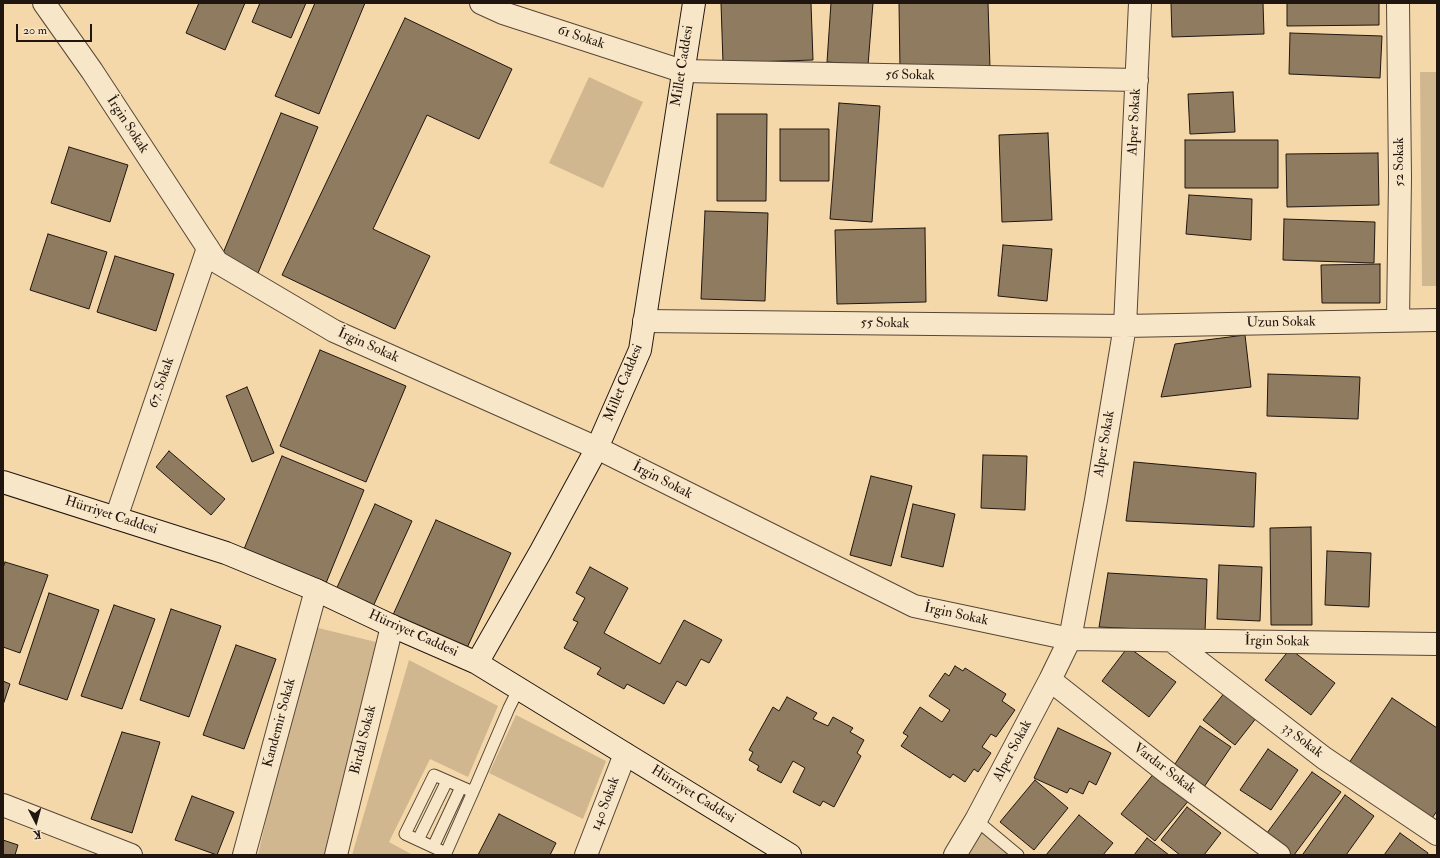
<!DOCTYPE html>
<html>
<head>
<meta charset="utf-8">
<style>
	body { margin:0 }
	#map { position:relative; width:1440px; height:858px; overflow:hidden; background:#f5d8aa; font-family:"IM FELL Double Pica",serif }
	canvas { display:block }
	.frame { position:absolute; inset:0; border:4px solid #21160f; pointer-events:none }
	.north { position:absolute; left:16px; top:802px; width:40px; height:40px; -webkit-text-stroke:3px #f8e6c8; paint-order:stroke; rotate:174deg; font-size:11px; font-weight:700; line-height:16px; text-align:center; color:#21160f }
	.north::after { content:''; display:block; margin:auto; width:14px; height:18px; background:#21160f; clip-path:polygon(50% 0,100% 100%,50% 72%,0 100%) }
	.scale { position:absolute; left:16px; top:24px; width:76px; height:18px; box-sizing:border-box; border:2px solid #21160f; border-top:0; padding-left:5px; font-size:12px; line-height:14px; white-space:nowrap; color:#21160f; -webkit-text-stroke:3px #f8e6c8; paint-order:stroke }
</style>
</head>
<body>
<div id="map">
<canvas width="1440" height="858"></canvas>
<div class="frame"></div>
<div class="north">K</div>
<div class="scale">20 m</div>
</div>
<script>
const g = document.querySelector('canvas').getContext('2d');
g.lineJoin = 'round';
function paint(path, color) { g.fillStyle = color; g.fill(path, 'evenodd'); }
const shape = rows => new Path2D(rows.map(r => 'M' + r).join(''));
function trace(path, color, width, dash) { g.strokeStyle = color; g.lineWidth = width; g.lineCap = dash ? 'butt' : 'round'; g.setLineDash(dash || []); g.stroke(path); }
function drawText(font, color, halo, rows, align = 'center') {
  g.font = font + ' "IM FELL Double Pica",serif'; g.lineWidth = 3; g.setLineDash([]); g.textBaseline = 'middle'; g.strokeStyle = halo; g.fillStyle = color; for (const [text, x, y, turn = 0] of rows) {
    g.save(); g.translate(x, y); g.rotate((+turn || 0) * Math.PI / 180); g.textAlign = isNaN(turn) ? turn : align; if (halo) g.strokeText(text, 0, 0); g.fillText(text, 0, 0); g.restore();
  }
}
paint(shape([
	[1420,72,1437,72,1437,286,1422,286],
	[589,77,643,102,603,188,549,163],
	[310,626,376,642,324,855,258,855],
	[409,660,498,706,468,777,430,759,389,842,413,855,352,855],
	[516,715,606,761,583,819,489,773],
	[976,820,1018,855,955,855]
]), '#d1b790');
const building = shape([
	[199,3,245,3,225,50,186,33,199,3],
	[260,3,306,3,291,38,252,22,260,3],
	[315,3,365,3,319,114,275,96,315,3],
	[721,3,811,3,813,60,723,63,721,3],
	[831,3,873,3,868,65,827,62,831,3],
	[899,3,988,3,990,68,900,70,899,3],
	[1171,3,1263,3,1264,34,1172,37,1171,3],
	[1287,3,1379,3,1379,25,1287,26,1287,3],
	[405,18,512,69,479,139,427,115,373,229,430,256,395,329,282,275,405,18],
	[1290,33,1382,36,1380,78,1289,74,1290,33],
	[1233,92,1235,132,1190,134,1188,94,1233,92],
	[839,103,880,106,872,222,830,219,839,103],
	[281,113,318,127,258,273,221,258,281,113],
	[717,114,767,114,766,201,717,201,717,114],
	[780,129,829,129,829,181,780,181,780,129],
	[1048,133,1052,220,1002,222,999,135,1048,133],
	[1185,140,1278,140,1278,188,1185,188,1185,140],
	[69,147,128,165,110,222,51,203,69,147],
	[1378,153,1379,205,1287,207,1286,154,1378,153],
	[1189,195,1252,199,1251,240,1186,234,1189,195],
	[705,211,768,213,765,301,701,299,705,211],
	[1284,219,1375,222,1374,263,1283,260,1284,219],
	[925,228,926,302,837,304,835,230,925,228],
	[48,234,107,252,89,309,30,290,48,234],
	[1003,245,1052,249,1047,301,998,296,1003,245],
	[115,256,174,274,156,331,97,312,115,256],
	[1380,264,1380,303,1322,303,1321,265,1380,264],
	[1245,335,1251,387,1161,397,1175,344,1245,335],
	[320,350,406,386,366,482,280,446,320,350],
	[1268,374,1360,377,1358,419,1267,416,1268,374],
	[247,387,274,453,252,462,226,396,247,387],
	[169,451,225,499,211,515,156,467,169,451],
	[983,455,1027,456,1025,510,981,508,983,455],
	[282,456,364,490,324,588,242,554,282,456],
	[1134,462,1256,473,1254,527,1126,521,1134,462],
	[871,476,912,486,891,566,850,555,871,476],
	[375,504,412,521,371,611,334,594,375,504],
	[913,504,955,514,943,567,901,557,913,504],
	[436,520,511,553,466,650,392,617,436,520],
	[1311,527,1312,625,1271,625,1270,528,1311,527],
	[1327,551,1371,553,1369,607,1325,605,1327,551],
	[5,562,48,575,20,653,3,647,3,568,5,562],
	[1219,565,1262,567,1260,621,1217,619,1219,565],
	[590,567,628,588,604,633,660,664,684,620,722,640,709,663,701,659,686,686,677,681,664,704,627,684,624,689,597,674,601,668,564,648,578,622,573,620,585,598,576,593,590,567],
	[1108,573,1207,579,1205,632,1099,627,1108,573],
	[49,593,99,610,67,700,19,684,49,593],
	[114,605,155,619,122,709,81,696,114,605],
	[171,609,221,626,189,717,140,700,171,609],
	[236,645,276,659,244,749,203,735,236,645],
	[1128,647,1176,682,1149,717,1102,681,1128,647],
	[1290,649,1335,683,1311,715,1265,680,1290,649],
	[955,666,963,671,965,668,1006,694,1002,701,1015,710,996,737,991,734,982,747,991,753,978,772,974,769,965,782,953,774,950,778,901,746,908,736,903,733,920,707,942,722,950,710,929,696,945,673,949,676,955,666],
	[3,681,10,684,3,705,3,681],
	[1225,692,1257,717,1235,745,1203,720,1225,692],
	[787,697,817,713,813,719,828,726,833,717,853,728,850,732,864,740,857,753,861,756,834,807,823,801,820,806,793,792,805,768,793,761,781,783,757,770,759,766,749,760,753,752,749,750,773,707,779,711,787,697],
	[1392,698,1437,728,1437,811,1430,821,1347,766,1392,698],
	[1200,726,1231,747,1204,787,1173,767,1200,726],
	[1058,728,1111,753,1096,785,1089,781,1083,794,1070,788,1067,793,1034,778,1058,728],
	[122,732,160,742,132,833,91,819,122,732],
	[1268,749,1298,770,1271,810,1240,790,1268,749],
	[1155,772,1190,799,1155,841,1121,814,1155,772],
	[1312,772,1341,792,1294,855,1290,855,1264,837,1312,772],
	[1035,780,1068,808,1034,850,1000,822,1035,780],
	[1345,795,1374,816,1346,855,1305,855,1303,854,1345,795],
	[192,796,234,812,217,855,175,840,192,796],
	[1187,807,1221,833,1204,855,1180,855,1161,840,1187,807],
	[499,814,556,843,550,855,478,855,499,814],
	[1079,815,1113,843,1103,855,1046,855,1079,815],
	[1400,833,1428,853,1427,855,1384,855,1400,833],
	[1147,838,1169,855,1134,855,1147,838],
	[3,840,18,845,15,855,3,855,3,840]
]);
paint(building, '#8f7b60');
trace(building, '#21160f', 1);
const lane = shape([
	[473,792,434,775,405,834,446,853,476,785,509,708,519,688],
	[976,820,1018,855],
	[418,840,447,781],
	[433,847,461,787]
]);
const street = shape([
	[44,3,92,71,217,262,334,331,597,448,914,606,1070,639,1437,644],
	[481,3,503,13,682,71,1137,80],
	[1398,3,1400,178,1398,320],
	[644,321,1125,326,1437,320],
	[116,518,208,248],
	[1172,641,1324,758,1437,834],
	[1050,680,1169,774,1279,855],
	[3,805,131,855],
	[244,855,316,590],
	[336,855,392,626],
	[586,855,625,754],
	[955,855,976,820,1050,680,1070,639,1096,500,1125,326,1140,3]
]);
const secondary = shape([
	[3,482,226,553,316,590,392,626,477,663,790,855],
	[477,663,541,551,597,448,640,350,694,3]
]);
trace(lane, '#564636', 13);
trace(street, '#564636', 24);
trace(secondary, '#21160f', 24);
trace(lane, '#f8e6c8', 11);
trace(street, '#f8e6c8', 22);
trace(secondary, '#f8e6c8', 22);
drawText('14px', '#21160f', '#f8e6c8', [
	["61 Sokak",581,38,18],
	["Millet Caddesi",683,66,-81],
	["56 Sokak",910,76,1],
	["Alper Sokak",1135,122,-87],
	["İrgin Sokak",127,125,57],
	["52 Sokak",1400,162,-90],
	["Uzun Sokak",1281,323,-1],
	["55 Sokak",885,324,1],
	["İrgin Sokak",368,346,24],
	["67. Sokak",162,383,-71],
	["Millet Caddesi",624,383,-68],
	["Alper Sokak",1105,444,-80],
	["İrgin Sokak",662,481,27],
	["Hürriyet Caddesi",111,516,18],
	["İrgin Sokak",956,615,12],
	["Hürriyet Caddesi",413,634,24],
	["İrgin Sokak",1277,642,1],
	["Kandemir Sokak",280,723,-75],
	["Birdal Sokak",364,740,-76],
	["33 Sokak",1302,741,37],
	["Alper Sokak",1013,751,-62],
	["Vardar Sokak",1164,769,37],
	["Hürriyet Caddesi",693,795,32],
	["140 Sokak",606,804,-69]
]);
</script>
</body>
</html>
